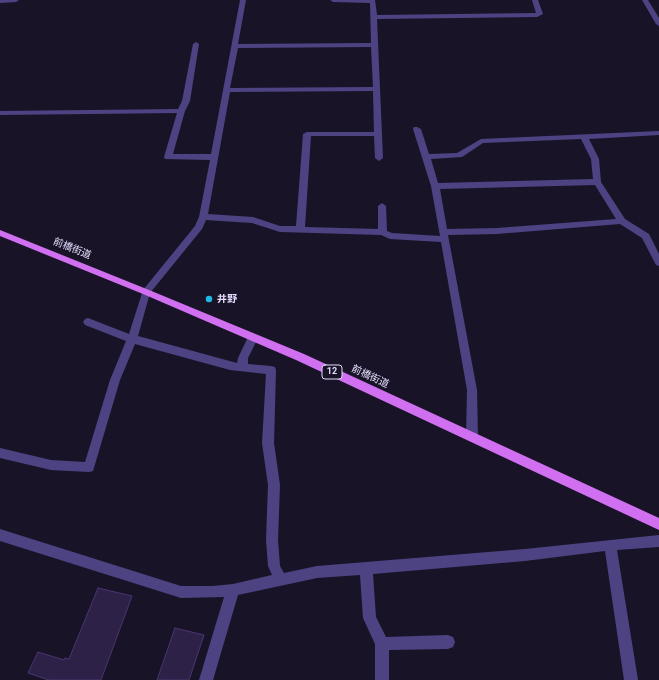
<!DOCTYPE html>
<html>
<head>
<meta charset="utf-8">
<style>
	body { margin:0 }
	canvas { display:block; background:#191328 }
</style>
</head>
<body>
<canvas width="659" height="680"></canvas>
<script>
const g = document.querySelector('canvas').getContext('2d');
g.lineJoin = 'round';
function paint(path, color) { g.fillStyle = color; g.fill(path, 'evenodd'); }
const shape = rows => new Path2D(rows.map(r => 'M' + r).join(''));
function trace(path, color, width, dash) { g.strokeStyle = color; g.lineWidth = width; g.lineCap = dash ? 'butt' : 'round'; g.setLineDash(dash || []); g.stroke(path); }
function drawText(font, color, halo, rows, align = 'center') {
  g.font = font + ' Roboto,"Noto Sans JP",sans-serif'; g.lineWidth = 3; g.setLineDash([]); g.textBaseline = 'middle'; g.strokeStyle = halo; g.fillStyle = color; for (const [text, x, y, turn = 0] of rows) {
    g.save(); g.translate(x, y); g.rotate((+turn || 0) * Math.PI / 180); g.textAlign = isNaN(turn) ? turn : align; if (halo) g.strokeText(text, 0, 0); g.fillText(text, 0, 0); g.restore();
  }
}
const building = shape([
	[98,588,132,596,101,680,49,680,28,673,38,652,64,660,65,658,69,659,98,588],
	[175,628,204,635,189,680,157,680,175,628]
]);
paint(building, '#2d2147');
trace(building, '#493670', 1);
paint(shape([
	[0,0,19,0,16,2,0,3,0,0],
	[240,0,246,0,238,44,371,43,370,3,333,2,330,0,375,0,377,15,536,13,532,0,538,0,543,14,537,17,377,19,383,158,379,161,375,158,374,136,311,136,305,227,378,229,378,206,382,203,386,206,387,231,392,233,440,236,431,186,413,129,414,127,417,127,421,129,429,154,457,153,481,139,659,131,659,135,589,139,599,159,601,182,625,219,649,234,659,254,659,266,656,265,642,238,620,224,497,234,448,235,477,390,478,437,476,440,472,442,468,440,466,437,467,390,441,242,390,239,381,235,280,232,252,223,206,220,202,229,150,293,138,336,237,363,238,358,249,335,257,335,258,338,248,358,248,364,271,366,275,367,276,370,274,443,280,485,278,540,280,566,284,573,317,566,525,549,659,535,659,547,617,550,638,680,624,680,605,551,525,561,373,574,376,617,386,637,448,635,453,637,455,642,453,647,448,649,389,650,389,680,375,680,375,644,363,618,360,575,317,578,238,595,213,680,199,680,224,597,181,598,0,541,0,529,181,586,213,586,233,584,272,575,268,566,266,540,268,485,262,443,266,374,230,370,135,344,120,380,93,471,89,472,51,470,0,458,0,448,51,460,85,462,110,380,126,341,85,325,83,322,85,319,88,318,129,334,143,290,195,226,199,217,210,160,165,159,164,157,177,113,0,115,0,111,178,109,182,101,193,44,196,42,199,44,190,101,185,111,173,154,211,154,240,0],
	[371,47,373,87,230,88,238,48,371,47],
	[373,91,374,132,307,132,303,134,296,226,280,226,253,217,208,214,230,92,373,91],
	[581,139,591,159,593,179,438,183,431,159,462,157,483,143,581,139],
	[595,185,616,219,497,228,447,229,440,189,595,185],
	[642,0,648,0,659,18,659,26,656,24,642,0]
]), '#4d4382');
paint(shape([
	[0,230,149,290,304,354,659,518,659,530,296,360,143,294,0,236,0,230]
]), '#d070f0');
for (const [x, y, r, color] of [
	[209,299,4,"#1ebae7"]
]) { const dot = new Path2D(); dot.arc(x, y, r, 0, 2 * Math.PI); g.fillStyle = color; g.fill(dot); trace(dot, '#191328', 1.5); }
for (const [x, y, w] of [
	[332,372,20]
]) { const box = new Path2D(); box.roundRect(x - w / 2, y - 7, w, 14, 3); g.fillStyle = '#191328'; g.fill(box); trace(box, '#e5ddfb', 1); }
drawText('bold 9px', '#e5ddfb', null, [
	["12",332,372]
]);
drawText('10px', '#e5ddfb', '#191328', [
	["前橋街道",72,249,22],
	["前橋街道",370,377,25]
]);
drawText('bold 10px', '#e5ddfb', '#191328', [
	["井野",217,299]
], 'left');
</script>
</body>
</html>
